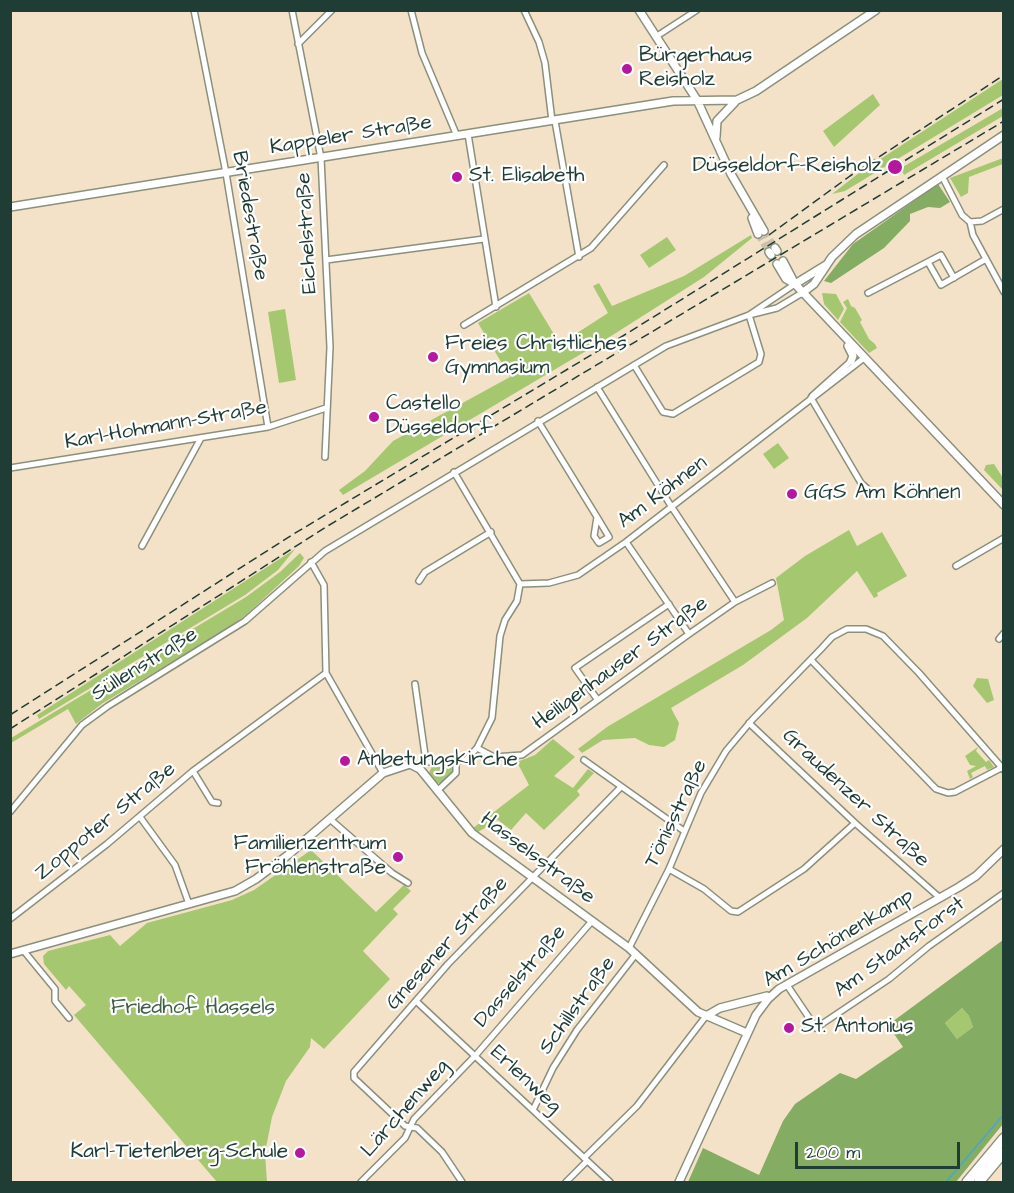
<!DOCTYPE html>
<html>
<head>
<meta charset="utf-8">
<style>
	body { margin:0 }
	#map { position:relative; width:1014px; height:1193px; overflow:hidden; background:#f4e2c8; font-family:"Architects Daughter",sans-serif }
	canvas { display:block }
	.frame { position:absolute; inset:0; border:12px solid #1f3d34; pointer-events:none }
	.scale { position:absolute; left:795px; top:1142px; width:165px; height:27px; box-sizing:border-box; border:3px solid #1f3d34; border-top:0; padding-left:8px; font-size:18px; line-height:21px; white-space:nowrap; color:#1f3d34; -webkit-text-stroke:4px #fff; paint-order:stroke }
</style>
</head>
<body>
<div id="map">
<canvas width="1014" height="1193"></canvas>
<div class="frame"></div>
<div class="scale">200 m</div>
</div>
<script>
const g = document.querySelector('canvas').getContext('2d');
g.lineJoin = 'round';
function paint(path, color) { g.fillStyle = color; g.fill(path, 'evenodd'); }
const shape = rows => new Path2D(rows.map(r => 'M' + r).join(''));
function trace(path, color, width, dash) { g.strokeStyle = color; g.lineWidth = width; g.lineCap = dash ? 'butt' : 'round'; g.setLineDash(dash || []); g.stroke(path); }
function drawText(font, color, halo, rows, align = 'center') {
  g.font = font + ' "Architects Daughter",sans-serif'; g.lineWidth = 4.5; g.setLineDash([]); g.textBaseline = 'middle'; g.strokeStyle = halo; g.fillStyle = color; for (const [text, x, y, turn = 0] of rows) {
    g.save(); g.translate(x, y); g.rotate((+turn || 0) * Math.PI / 180); g.textAlign = isNaN(turn) ? turn : align; if (halo) g.strokeText(text, 0, 0); g.fillText(text, 0, 0); g.restore();
  }
}
paint(shape([
	[1003,79,1003,95,845,191,832,194,859,173],
	[873,94,880,105,834,147,823,131],
	[1003,108,1003,116,904,175,901,168],
	[1003,158,1003,164,969,177,968,193,961,197,950,178],
	[751,235,752,238,704,277,608,338,343,495,339,490,365,471,393,441,510,377,478,323,529,293,560,344,608,313,593,286,599,283,612,306,684,276],
	[667,237,676,250,649,268,640,255],
	[822,293,836,294,844,309,838,320,824,304],
	[848,299,851,306,855,308,862,320,860,322,869,339,875,344,877,348,869,353,840,322,847,308,843,302],
	[285,309,296,380,279,383,268,312],
	[778,443,789,458,774,469,763,454],
	[994,464,1003,478,1003,490,984,470,986,465],
	[849,530,857,546,882,532,907,576,877,593,878,596,874,598,857,571,807,618,743,665,671,708,679,723,675,740,664,747,649,745,635,738,603,740,582,753,578,749,607,727,771,630,784,620,776,578,805,556],
	[295,549,278,570,245,595,39,719,37,715],
	[300,553,304,558,299,566,246,615,222,632,103,703,76,724,68,709,11,743,11,738,246,597,280,572],
	[977,678,988,679,994,700,987,703,973,686],
	[553,739,575,757,554,776,573,788,588,769,594,773,577,791,580,795,544,830,526,813,511,830,498,820,478,832,473,828,529,785,517,762,535,755],
	[978,747,976,751,986,762,989,760,994,767,987,770,985,766,971,773,973,777,970,779,967,771,976,766,970,765,965,756],
	[452,765,453,771,441,783,436,783,429,773,432,766],
	[311,850,376,912,404,885,411,891,393,909,398,914,363,951,390,979,324,1049,311,1038,310,1047,286,1081,272,1117,265,1153,267,1182,217,1182,74,1015,86,1005,69,986,66,990,44,964,43,956,48,951,110,935,120,946,147,923,232,900,254,890],
	[962,1008,969,1016,973,1027,957,1039,945,1023]
]), '#a5c770');
paint(shape([
	[938,184,950,202,940,208,928,207,910,214,910,221,884,248,831,283,824,281,853,244],
	[1003,940,1003,1124,956,1182,688,1182,703,1148,759,1175,783,1121,795,1104,840,1073,856,1079,903,1047,888,1025],
	[962,1008,969,1016,973,1027,957,1039,945,1023]
]), '#84ac62');
trace(shape([
	[946,1182,1004,1114]
]), '#49a7c7', 1.5);
trace(shape([
	[764,231,775,248],
	[758,234,769,252]
]), '#c9c1aa', 7, [7, 3.5]);
const street = shape([
	[194,10,226,173,268,427],
	[292,10,321,158,330,347,325,457],
	[411,10,422,53,457,136],
	[524,10,539,42,545,63,552,121],
	[657,36,697,10],
	[298,44,332,10],
	[555,121,579,257],
	[468,134,496,307],
	[942,176,962,215,970,222,982,221,1004,209],
	[970,222,973,235,1004,292],
	[326,260,484,239],
	[928,262,941,285,986,259],
	[868,293,941,255,954,278],
	[749,315,795,284],
	[464,325,591,248,664,165],
	[634,365,663,412,673,414,759,362,761,354,749,315],
	[597,387,671,506,735,602],
	[812,396,851,361],
	[811,398,861,483,870,491],
	[538,421,597,517,594,536,599,543,609,537,597,517],
	[10,468,268,427,326,408],
	[454,472,520,584,517,601,505,620,500,636,492,718,477,748],
	[626,542,689,634],
	[142,546,201,438],
	[311,562,324,585,326,673,383,773],
	[956,566,1004,538],
	[419,581,425,572,491,532],
	[520,584,549,583,578,575,626,542,864,358],
	[999,639,1004,633],
	[811,660,936,789,948,793,955,792,1001,768],
	[415,684,426,762],
	[597,699,575,668,669,604],
	[749,723,855,823,940,898],
	[584,760,684,831],
	[417,766,426,762,466,760,477,748,494,757,522,755,689,634,735,602,772,583],
	[193,771,212,802,218,803],
	[437,791,456,773,456,761],
	[10,812,82,725,108,706,245,621,325,551,666,346,749,315,777,308,802,293],
	[140,817,175,865,189,904],
	[331,820,392,873,408,883],
	[669,869,704,889,731,911,738,912,804,869,855,823],
	[10,919,107,844,193,771,326,673],
	[629,948,669,869,701,793,726,751,752,720,821,649,832,637,847,629,866,629,883,636,919,673,1004,770],
	[23,950,55,989,55,1001,69,1018],
	[787,985,816,1028,889,979,929,946,1004,893],
	[416,1001,610,1182],
	[533,1110,553,1068,577,1030,636,954],
	[584,1158,637,1106,706,1016],
	[361,1182,405,1138,414,1119,475,1056,592,921],
	[462,1182,442,1152,417,1128,405,1126,354,1078,354,1072,448,964,621,787],
	[566,1182,587,1161]
]);
const secondary = shape([
	[639,10,697,100,731,174,764,231],
	[716,137,717,121,735,102],
	[10,207,673,101,737,100,756,91,876,10],
	[752,218,758,234],
	[775,248,777,251],
	[769,252,771,255],
	[783,261,795,284],
	[777,264,786,279,795,284,1004,505],
	[795,284,826,265],
	[802,293,814,284,832,257,856,234,1004,135],
	[848,346,853,356,851,361],
	[10,954,235,891,256,879,288,855,383,773,410,764,420,769,472,833,629,948,698,1012,747,1033],
	[706,1016,720,1008,767,996],
	[679,1182,756,1015,768,999,779,989,959,887,976,876,1004,849]
]);
const highway = shape([
	[967,1182,1004,1138],
	[979,1182,1004,1152]
]);
trace(street, '#8a907e', 8);
trace(secondary, '#8a907e', 10);
trace(highway, '#8a907e', 12);
trace(street, '#fff', 5);
trace(secondary, '#fff', 7);
trace(highway, '#fff', 9);
trace(shape([
	[769,235,850,176,1004,75],
	[10,715,292,535,626,334,1004,99],
	[10,729,326,527,1004,121]
]), '#1f3d34', 1.5, [9, 4.5]);
for (const [x, y, r, color] of [
	[627,69,6,"#b5179e"],
	[895,167,8,"#b5179e"],
	[457,177,6,"#b5179e"],
	[433,357,6,"#b5179e"],
	[374,417,6,"#b5179e"],
	[792,494,6,"#b5179e"],
	[345,761,6,"#b5179e"],
	[398,857,6,"#b5179e"],
	[789,1028,6,"#b5179e"],
	[300,1153,6,"#b5179e"]
]) { const dot = new Path2D(); dot.arc(x, y, r, 0, 2 * Math.PI); g.fillStyle = color; g.fill(dot); trace(dot, '#fff', 2); }
drawText('21px', '#1f3d34', '#fff', [
	["Bürgerhaus",639,57],
	["Reisholz",639,81],
	["Düsseldorf-Reisholz",882,167,"right"],
	["St. Elisabeth",469,177],
	["Freies Christliches",445,345],
	["Gymnasium",445,369],
	["Castello",386,405],
	["Düsseldorf",386,429],
	["GGS Am Köhnen",804,494],
	["Anbetungskirche",357,761],
	["Familienzentrum",386,845,"right"],
	["Fröhlenstraße",386,869,"right"],
	["St. Antonius",801,1028],
	["Karl-Tietenberg-Schule",288,1153,"right"]
], 'left');
drawText('21px', '#1f3d34', '#fff', [
	["Kappeler Straße",351,136,-9],
	["Briedestraße",249,216,80],
	["Eichelstraße",308,233,-93],
	["Karl-Hohmann-Straße",166,426,-10],
	["Am Köhnen",663,493,-37],
	["Heiligenhauser Straße",621,664,-36],
	["Süllenstraße",145,665,-32],
	["Graudenzer Straße",855,799,43],
	["Tönisstraße",677,814,-64],
	["Zoppoter Straße",106,822,-39],
	["Hasselsstraße",537,859,37],
	["Am Schönenkamp",839,939,-31],
	["Gnesener Straße",448,944,-48],
	["Am Staatsforst",900,948,-36],
	["Dasselstraße",521,977,-49],
	["Schillstraße",578,1006,-54],
	["Erlenweg",525,1080,43],
	["Lärchenweg",406,1109,-49]
]);
drawText('21px', '#406043', '#fff', [
	["Friedhof Hassels",193,1009]
]);
</script>
</body>
</html>
